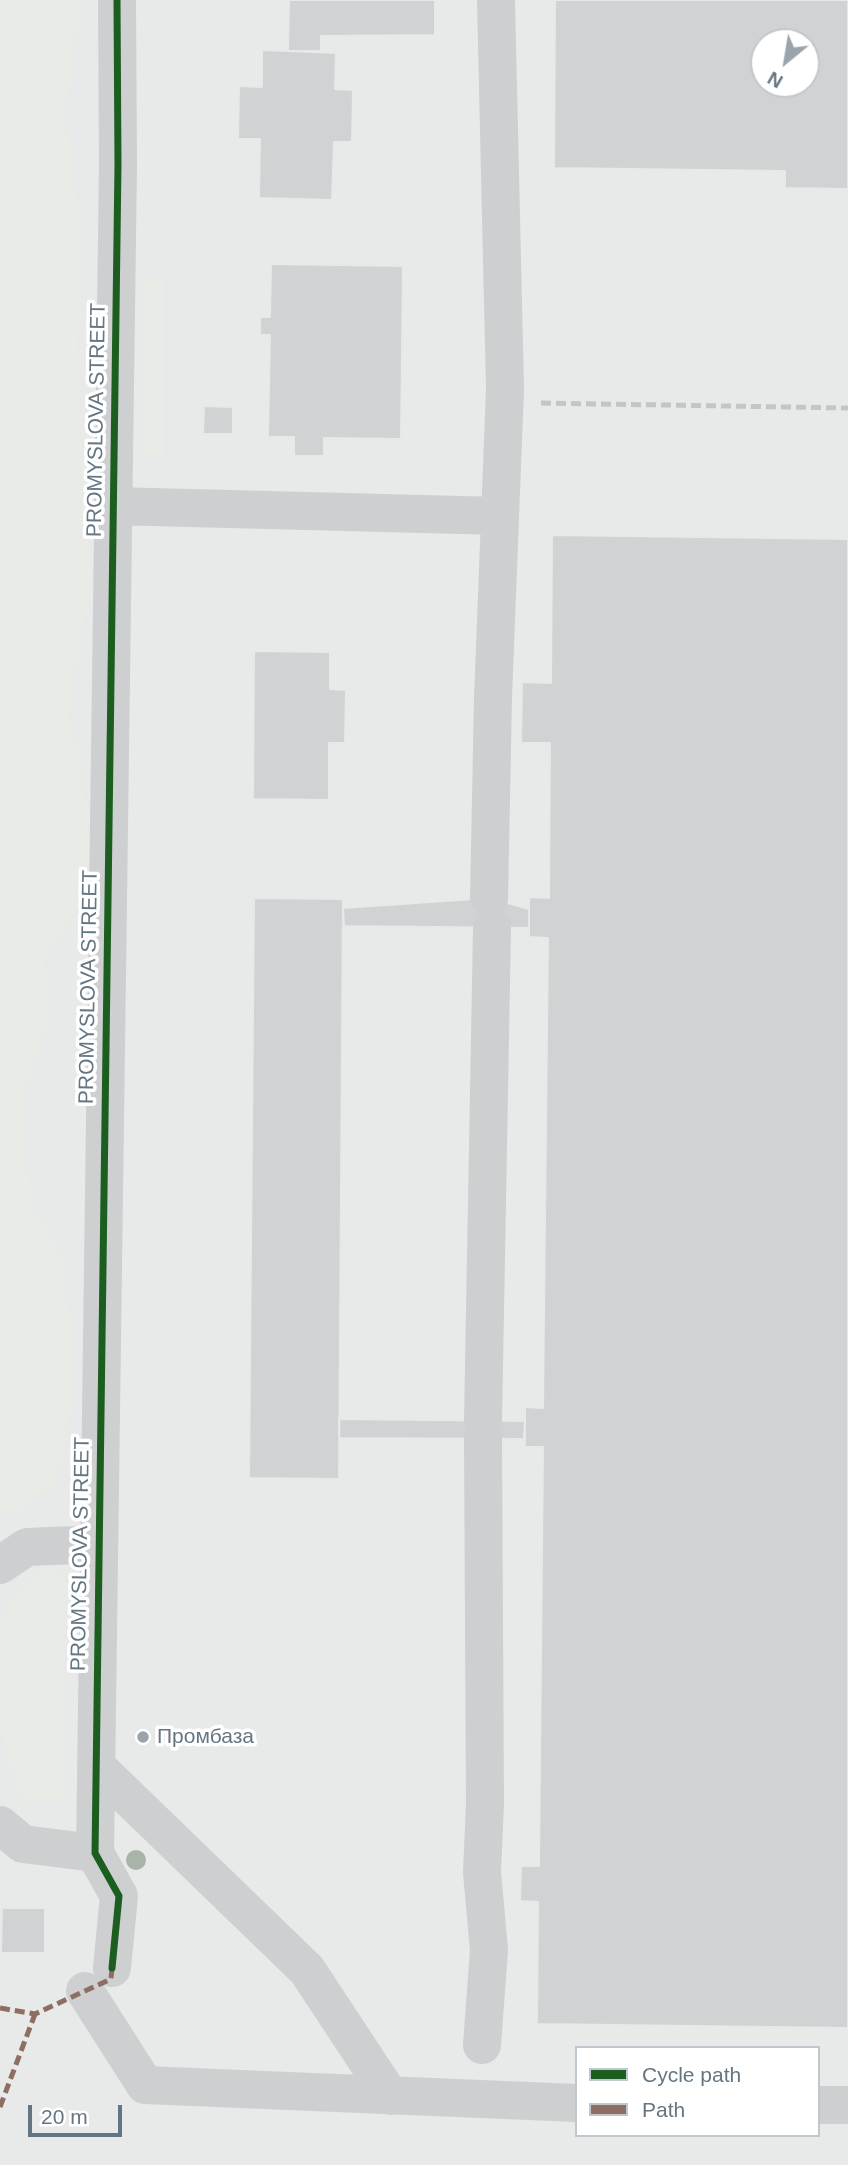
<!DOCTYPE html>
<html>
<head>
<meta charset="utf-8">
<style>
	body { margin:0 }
	#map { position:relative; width:848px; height:2165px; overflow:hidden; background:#f9f9f9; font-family:Arial,sans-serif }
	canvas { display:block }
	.legend { position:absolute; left:575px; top:2046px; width:245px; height:91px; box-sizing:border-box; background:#fff; border:2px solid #c1c8cd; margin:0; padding:9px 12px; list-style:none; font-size:21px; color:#657683 }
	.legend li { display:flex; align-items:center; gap:14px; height:35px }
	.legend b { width:35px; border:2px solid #c1c8cd }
	.north { position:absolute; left:750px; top:28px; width:70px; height:70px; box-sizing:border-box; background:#fff; border:2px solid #c1c8cd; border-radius:50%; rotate:210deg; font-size:19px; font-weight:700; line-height:28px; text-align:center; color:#657683 }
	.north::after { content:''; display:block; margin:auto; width:24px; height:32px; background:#99a4ac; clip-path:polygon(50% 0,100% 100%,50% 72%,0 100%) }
	.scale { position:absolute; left:28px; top:2105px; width:94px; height:32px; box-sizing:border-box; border:4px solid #657683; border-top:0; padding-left:9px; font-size:21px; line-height:24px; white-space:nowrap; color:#657683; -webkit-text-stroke:5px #fff; paint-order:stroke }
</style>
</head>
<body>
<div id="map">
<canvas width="848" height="2165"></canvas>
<ul class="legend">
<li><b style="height:9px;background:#1b5e20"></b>Cycle path</li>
<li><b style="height:9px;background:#8d6e63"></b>Path</li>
</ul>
<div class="north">N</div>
<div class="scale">20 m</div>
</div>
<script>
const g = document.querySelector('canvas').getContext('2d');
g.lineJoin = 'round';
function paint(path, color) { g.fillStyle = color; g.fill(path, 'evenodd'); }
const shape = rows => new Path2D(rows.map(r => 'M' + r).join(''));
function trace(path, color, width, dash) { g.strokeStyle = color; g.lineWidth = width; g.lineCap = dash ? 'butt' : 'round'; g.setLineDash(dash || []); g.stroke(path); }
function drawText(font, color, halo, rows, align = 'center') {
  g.font = font + ' Arial,sans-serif'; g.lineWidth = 7; g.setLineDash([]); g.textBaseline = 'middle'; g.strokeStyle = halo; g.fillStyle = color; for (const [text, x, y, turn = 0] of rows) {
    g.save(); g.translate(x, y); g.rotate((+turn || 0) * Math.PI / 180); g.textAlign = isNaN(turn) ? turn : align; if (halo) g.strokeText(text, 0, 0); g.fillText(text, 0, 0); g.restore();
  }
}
paint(shape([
	[0,0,848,0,848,2165,0,2165],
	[764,42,806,42,806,84,764,84],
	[577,2048,818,2048,818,2135,577,2135]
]), '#e8e9e9');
paint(shape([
	[0,0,78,0,78,21,65,113,79,214,77,373,91,577,68,717,81,759,90,851,85,896,44,961,48,1023,23,1095,22,1142,34,1207,64,1262,73,1364,67,1437,54,1486,17,1511,0,1511],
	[143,278,164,278,164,457,143,457],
	[44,1566,65,1575,64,1798,50,1804,22,1799,0,1730,0,1620,21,1585]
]), '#e8ebe6');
const building = shape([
	[289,0,435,0,435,35,321,36,321,51,288,51,289,0],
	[555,0,848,0,848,189,785,188,785,171,554,168,555,0],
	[764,42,806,42,806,84,764,84,764,42],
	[262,50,336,53,335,89,353,90,352,142,334,142,332,200,259,198,260,139,238,139,239,86,262,87,262,50],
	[271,264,403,266,401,439,324,438,324,456,294,456,294,437,268,437,270,335,260,335,260,317,270,317,271,264],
	[204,406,233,407,233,434,203,434,204,406],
	[552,535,848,539,848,2028,537,2024,538,1902,520,1901,521,1866,539,1866,543,1447,525,1447,525,1407,543,1408,548,938,529,937,529,897,549,898,550,743,521,743,522,682,551,683,552,535],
	[254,651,330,652,330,689,346,690,345,743,329,743,329,800,253,799,254,651],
	[254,898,343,899,339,1479,249,1478,254,898],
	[489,898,529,909,529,928,344,926,343,908,489,898],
	[339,1419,525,1421,524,1439,339,1438,339,1419],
	[2,1908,45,1908,45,1953,1,1953,2,1908]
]);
paint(building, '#d0d2d3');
trace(building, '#e8e8e8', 2);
trace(shape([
	[113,506,500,516],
	[489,898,493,698,505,389,496,0],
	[483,1421,492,927],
	[0,1565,27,1547,99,1544],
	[96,1766,307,1970,390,2096],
	[0,1825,23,1844,95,1853],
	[112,1968,119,1896,95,1853,118,165,117,0],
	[85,1991,145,2085,577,2103],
	[482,2045,489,1950,482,1872,485,1804,483,1439],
	[818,2105,848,2105]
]), '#cecfd0', 38);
trace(shape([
	[541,403,848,408]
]), '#c3c5c6', 5, [10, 5]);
trace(shape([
	[0,2008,35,2014,111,1979,112,1968],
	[0,2107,35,2014]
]), '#8d6e63', 5, [10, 5]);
trace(shape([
	[112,1968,119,1896,95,1853,118,165,117,0]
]), '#1b5e20', 7);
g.fillStyle = '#a9b3a7';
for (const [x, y] of [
	[136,1860]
]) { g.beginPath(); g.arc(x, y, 10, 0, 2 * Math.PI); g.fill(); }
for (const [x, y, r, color] of [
	[143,1737,7,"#99a4ac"]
]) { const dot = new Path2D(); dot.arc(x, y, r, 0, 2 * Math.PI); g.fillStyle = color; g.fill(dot); trace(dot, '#fff', 2.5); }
drawText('21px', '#657683', '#fff', [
	["PROMYSLOVA STREET",97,420,-89],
	["PROMYSLOVA STREET",89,987,-89],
	["PROMYSLOVA STREET",81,1554,-89]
]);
drawText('21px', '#657683', '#fff', [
	["Промбаза",157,1737]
], 'left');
</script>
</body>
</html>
